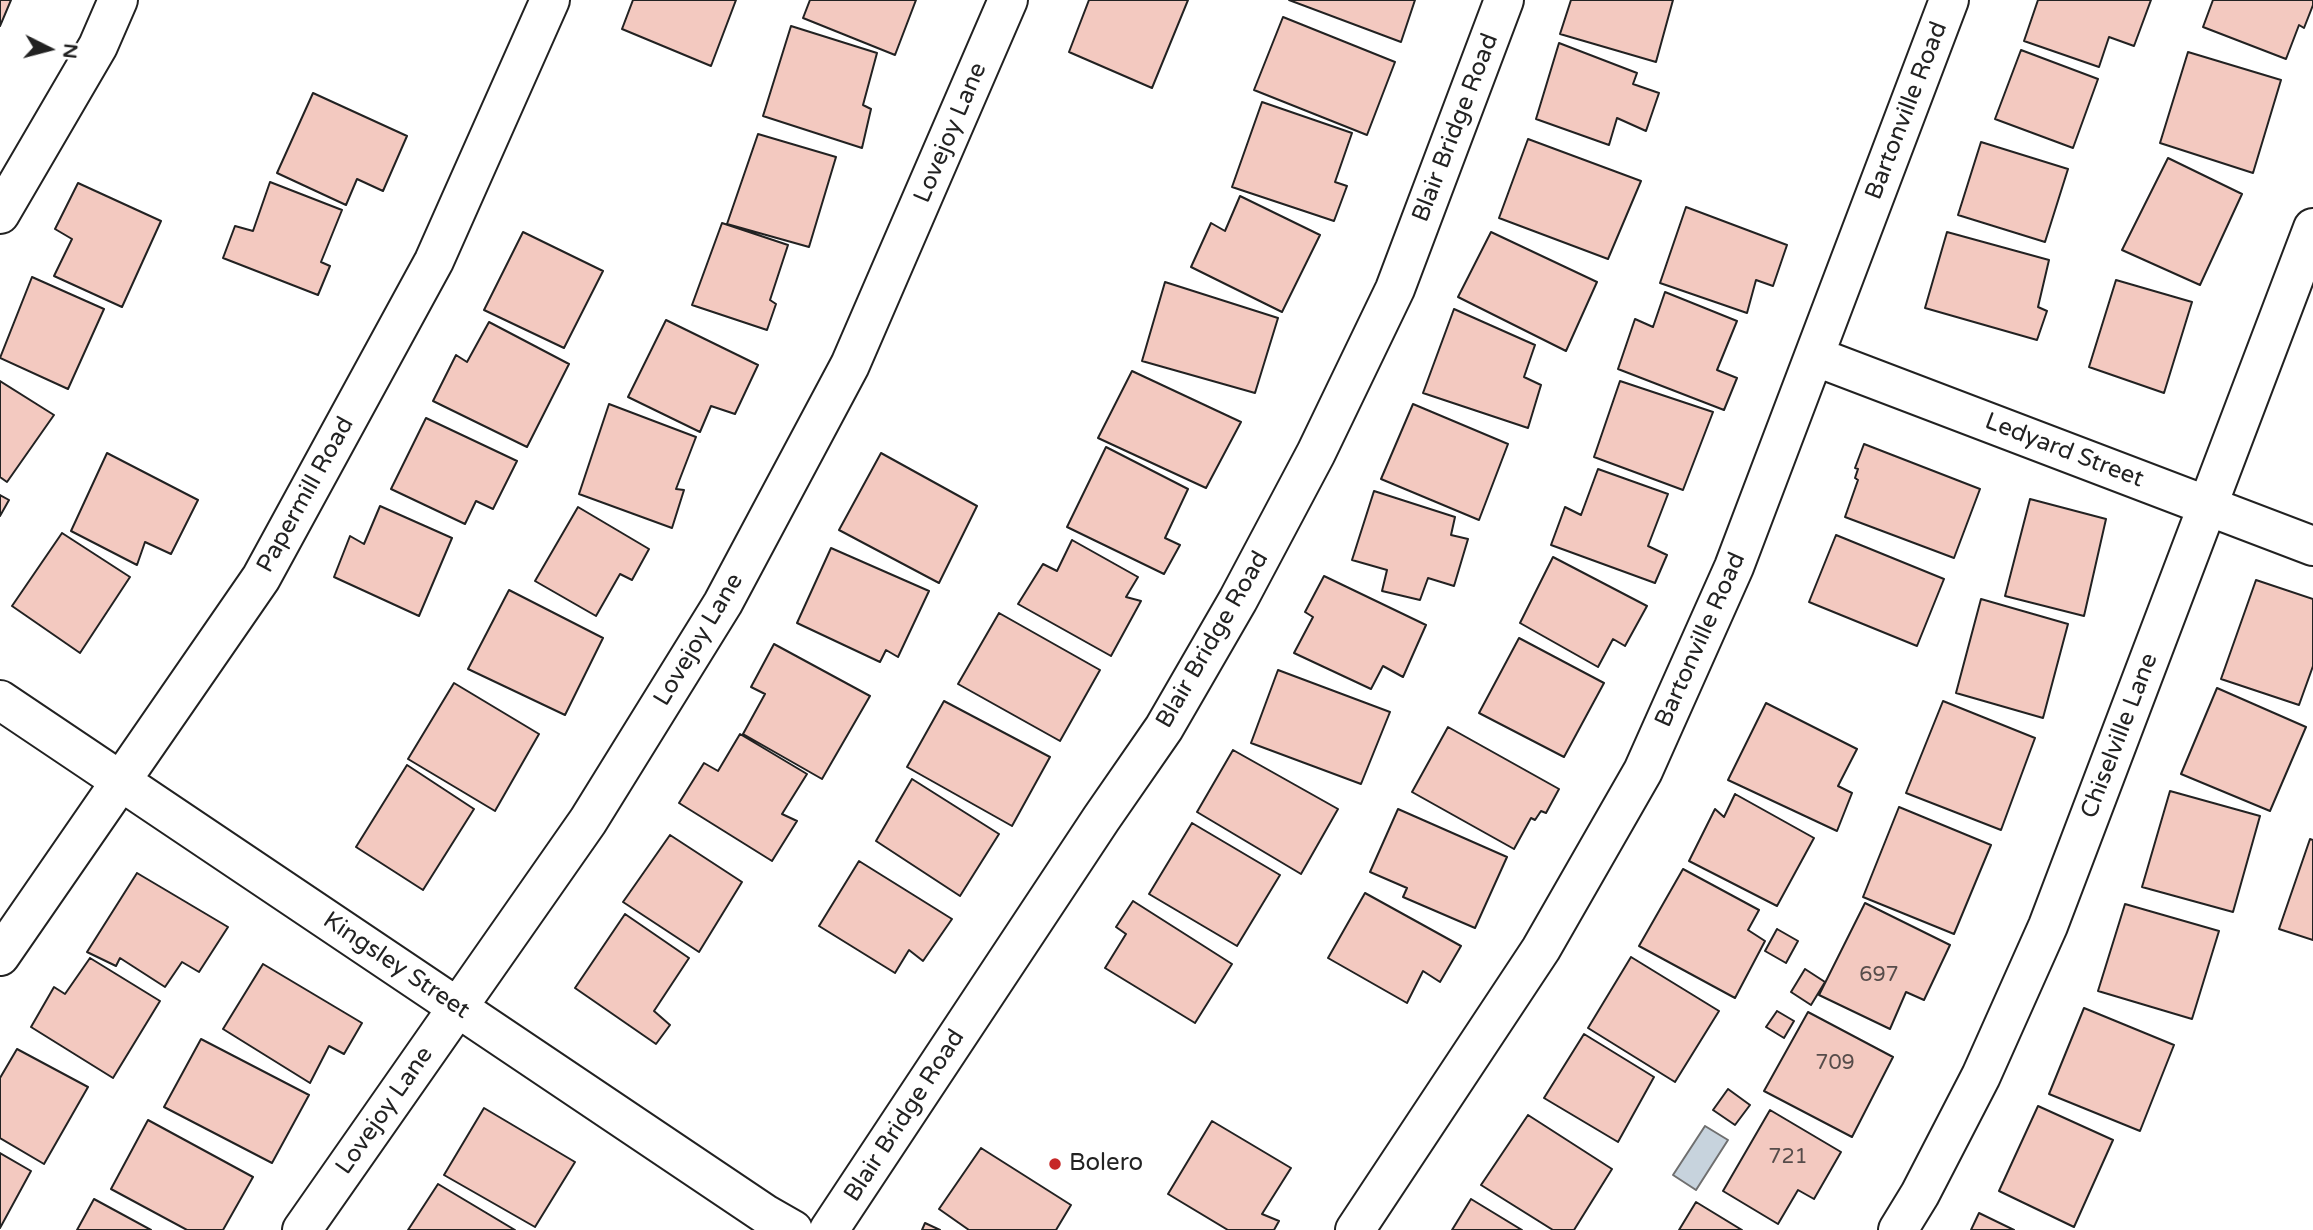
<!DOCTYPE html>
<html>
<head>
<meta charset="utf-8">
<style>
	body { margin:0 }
	#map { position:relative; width:2313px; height:1230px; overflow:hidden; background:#fff; font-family:"Varela Round",sans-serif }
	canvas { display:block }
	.north { position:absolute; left:14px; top:14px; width:70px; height:70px; -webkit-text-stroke:5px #fff; paint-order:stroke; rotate:96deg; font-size:19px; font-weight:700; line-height:28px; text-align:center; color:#222 }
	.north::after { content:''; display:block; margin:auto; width:24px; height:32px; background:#222; clip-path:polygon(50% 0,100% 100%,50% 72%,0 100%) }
</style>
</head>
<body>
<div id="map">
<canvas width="2313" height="1230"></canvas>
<div class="north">N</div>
</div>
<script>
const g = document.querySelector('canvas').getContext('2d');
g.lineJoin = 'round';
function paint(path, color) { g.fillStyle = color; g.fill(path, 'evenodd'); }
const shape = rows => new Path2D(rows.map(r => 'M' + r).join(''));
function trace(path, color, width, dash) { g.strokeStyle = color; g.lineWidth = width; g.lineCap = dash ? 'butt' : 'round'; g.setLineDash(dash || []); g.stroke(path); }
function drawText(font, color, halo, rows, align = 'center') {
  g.font = font + ' "Varela Round",sans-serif'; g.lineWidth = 5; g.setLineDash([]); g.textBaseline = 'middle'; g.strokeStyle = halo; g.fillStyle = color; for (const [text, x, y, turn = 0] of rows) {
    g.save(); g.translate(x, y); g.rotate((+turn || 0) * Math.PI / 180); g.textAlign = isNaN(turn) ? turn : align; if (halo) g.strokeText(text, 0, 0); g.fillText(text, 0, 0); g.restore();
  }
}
const water = shape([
	[1705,1126,1728,1140,1696,1190,1673,1175,1705,1126]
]);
paint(water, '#c7d3dd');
trace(water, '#6f6f6f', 2);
const building = shape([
	[0,0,11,0,0,26,0,0],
	[633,0,736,0,711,66,622,29,633,0],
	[810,0,916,0,895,55,803,18,810,0],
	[1089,0,1188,0,1152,88,1069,52,1089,0],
	[1289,0,1415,0,1401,42,1289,0],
	[1571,0,1673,0,1656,62,1560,34,1571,0],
	[2038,0,2151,0,2134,46,2109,37,2099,67,2024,41,2038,0],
	[2213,0,2313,0,2313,5,2304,28,2299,25,2286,59,2203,27,2213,0],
	[1283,17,1395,62,1367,135,1254,90,1283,17],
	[791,26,877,53,863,105,871,109,862,148,763,116,791,26],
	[1559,43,1637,73,1633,84,1659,93,1646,131,1617,118,1609,145,1536,119,1559,43],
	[2021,50,2098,79,2073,148,1995,119,2021,50],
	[2188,52,2281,80,2253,173,2160,143,2188,52],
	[313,93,407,136,383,191,357,179,346,205,277,173,313,93],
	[1262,102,1352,133,1335,182,1347,186,1334,221,1232,187,1262,102],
	[758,134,836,157,809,247,727,224,758,134],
	[1528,139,1641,181,1608,259,1499,218,1528,139],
	[1981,142,2068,169,2045,242,1958,215,1981,142],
	[2168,158,2242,194,2200,285,2122,250,2168,158],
	[270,182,342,210,321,262,330,266,318,295,223,258,235,226,253,231,270,182],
	[78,183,161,221,122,307,54,276,72,239,55,229,78,183],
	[1240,196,1320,235,1282,312,1191,267,1211,223,1225,231,1240,196],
	[1686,207,1787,245,1773,286,1756,280,1747,313,1660,283,1686,207],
	[722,223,788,245,770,300,776,304,767,330,692,305,722,223],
	[523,232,603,271,564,348,484,310,523,232],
	[1491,232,1597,282,1566,351,1458,297,1491,232],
	[1947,232,2049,260,2038,307,2047,311,2037,340,1925,308,1947,232],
	[32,277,104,309,68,389,0,358,32,277],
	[2116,280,2192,302,2164,393,2089,367,2116,280],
	[1165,282,1278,318,1255,393,1142,361,1165,282],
	[1665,292,1737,321,1717,370,1737,378,1724,410,1618,369,1635,319,1653,327,1665,292],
	[1454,309,1535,345,1524,377,1541,385,1528,428,1423,393,1454,309],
	[666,320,758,365,735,414,711,406,700,432,628,397,666,320],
	[489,322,569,364,527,447,433,401,456,355,467,362,489,322],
	[1132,371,1241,422,1206,488,1098,438,1132,371],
	[0,381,54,415,7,482,0,477,0,381],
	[1620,381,1713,412,1683,490,1594,457,1620,381],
	[609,404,696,437,676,489,684,490,672,528,579,494,609,404],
	[1413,404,1508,444,1479,520,1381,479,1413,404],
	[426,418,517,461,493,509,476,501,465,524,391,489,426,418],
	[1864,444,1980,489,1954,558,1845,517,1858,480,1855,478,1858,469,1855,468,1864,444],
	[1106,447,1188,489,1165,538,1180,545,1164,574,1067,527,1106,447],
	[107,453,198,500,171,554,145,542,137,565,71,531,107,453],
	[881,453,977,506,939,583,839,530,881,453],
	[1598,469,1668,494,1648,546,1667,555,1655,583,1551,545,1565,507,1581,515,1598,469],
	[1374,491,1455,517,1451,535,1468,539,1454,586,1428,578,1420,600,1382,591,1387,570,1352,560,1374,491],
	[0,495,9,500,0,516,0,495],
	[2030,499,2106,519,2084,616,2005,596,2030,499],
	[380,506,452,538,419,616,334,577,350,536,364,544,380,506],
	[578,507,649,549,632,580,620,574,596,616,535,581,578,507],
	[62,533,130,577,80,653,12,606,62,533],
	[1836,535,1944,579,1917,646,1809,602,1836,535],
	[1072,540,1138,577,1126,597,1141,601,1111,656,1018,604,1043,564,1057,571,1072,540],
	[831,548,929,591,898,657,886,650,880,662,797,623,831,548],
	[1553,557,1647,606,1625,646,1613,639,1598,667,1520,623,1553,557],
	[1324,576,1426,625,1403,677,1383,666,1371,689,1294,653,1313,617,1305,612,1324,576],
	[2256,580,2313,599,2313,666,2299,705,2221,679,2256,580],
	[509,590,603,638,565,715,468,669,509,590],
	[1981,599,2068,624,2043,718,1956,693,1981,599],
	[999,613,1100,670,1060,741,958,684,999,613],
	[1519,638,1604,683,1564,757,1479,713,1519,638],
	[774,644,870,696,822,779,743,734,765,694,751,687,774,644],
	[1278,670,1390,712,1361,784,1251,743,1278,670],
	[454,683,539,734,495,811,408,759,454,683],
	[2217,688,2306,727,2270,811,2181,774,2217,688],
	[944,701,1050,757,1012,826,907,767,944,701],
	[1943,701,2035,738,2001,830,1906,793,1943,701],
	[1766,703,1857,749,1838,786,1852,793,1837,831,1728,780,1766,703],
	[1448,727,1559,789,1546,813,1541,811,1535,820,1531,818,1514,849,1412,792,1448,727],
	[740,734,807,774,782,814,797,821,772,861,679,803,704,763,718,771,740,734],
	[1233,750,1338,809,1301,874,1197,812,1233,750],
	[407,765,474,809,423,890,356,847,407,765],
	[912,779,999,834,960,896,876,841,912,779],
	[2170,791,2260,816,2233,912,2142,887,2170,791],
	[1735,794,1814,838,1777,906,1689,861,1715,809,1724,817,1735,794],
	[1899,807,1991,845,1954,934,1863,897,1899,807],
	[1398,809,1507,857,1475,928,1403,897,1407,888,1370,872,1398,809],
	[1192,823,1280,875,1237,946,1149,894,1192,823],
	[670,835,742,882,699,952,623,902,670,835],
	[2310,839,2313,840,2313,940,2279,929,2310,839],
	[859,861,952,919,923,961,909,950,895,973,819,926,859,861],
	[1683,869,1759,910,1748,930,1765,941,1735,998,1639,946,1683,869],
	[137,873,228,927,199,972,182,962,165,987,120,958,116,966,87,952,137,873],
	[1365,893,1461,946,1440,982,1423,971,1407,1003,1328,958,1365,893],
	[1133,901,1232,964,1195,1023,1105,968,1126,934,1116,927,1133,901],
	[1865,903,1950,945,1924,1000,1906,992,1890,1029,1819,995,1865,903],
	[2125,904,2219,931,2192,1019,2098,991,2125,904],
	[625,914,689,958,654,1011,670,1025,656,1044,575,988,625,914],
	[1777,929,1798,941,1786,963,1765,951,1777,929],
	[1631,957,1719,1011,1675,1082,1588,1028,1631,957],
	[90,958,160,1001,113,1078,31,1027,54,987,65,994,90,958],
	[263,964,362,1023,344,1054,329,1046,310,1083,223,1029,263,964],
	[1805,969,1825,982,1811,1005,1791,992,1805,969],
	[2084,1008,2174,1045,2140,1131,2049,1094,2084,1008],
	[1777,1011,1794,1021,1784,1038,1766,1027,1777,1011],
	[1808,1012,1893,1057,1852,1137,1764,1091,1808,1012],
	[1584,1034,1654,1077,1618,1142,1544,1098,1584,1034],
	[201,1039,309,1095,272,1163,164,1107,201,1039],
	[17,1049,88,1087,44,1164,0,1138,0,1078,17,1049],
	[1728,1089,1750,1105,1735,1125,1713,1110,1728,1089],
	[2038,1106,2113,1140,2074,1227,1999,1191,2038,1106],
	[484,1108,575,1162,535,1227,444,1175,484,1108],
	[1770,1110,1841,1152,1814,1199,1798,1190,1778,1224,1723,1191,1770,1110],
	[1528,1115,1612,1169,1574,1230,1553,1230,1481,1185,1528,1115],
	[148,1120,253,1177,223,1230,187,1230,111,1189,148,1120],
	[1212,1121,1291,1168,1262,1214,1279,1221,1274,1230,1228,1230,1168,1194,1212,1121],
	[981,1148,1071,1205,1056,1230,969,1230,939,1209,981,1148],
	[0,1153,31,1171,0,1228,0,1153],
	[438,1184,515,1230,408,1230,438,1184],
	[94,1199,151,1230,77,1230,94,1199],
	[1471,1199,1522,1230,1452,1230,1471,1199],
	[1696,1202,1742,1230,1679,1230,1696,1202],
	[1979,1213,2014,1230,1971,1230,1979,1213],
	[925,1223,940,1230,922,1230,925,1223]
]);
paint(building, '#f3c9c0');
trace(building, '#222', 2);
const street = shape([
	[0,214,98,46,118,0],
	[1814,356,2313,546],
	[0,700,765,1214,793,1230],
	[0,956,261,578,434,261,550,0],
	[302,1230,588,821,723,603,850,365,1008,0],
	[829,1230,1101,819,1164,728,1238,600,1316,453,1395,289,1504,0],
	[1355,1230,1541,949,1643,771,1734,567,1949,0],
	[1898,1230,1920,1194,1981,1076,2048,926,2313,228]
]);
trace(street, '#222', 42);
trace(street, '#fff', 38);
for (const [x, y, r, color] of [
	[1055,1164,7,"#c62828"]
]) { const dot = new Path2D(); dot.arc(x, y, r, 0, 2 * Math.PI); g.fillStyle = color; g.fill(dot); trace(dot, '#fff', 2.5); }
drawText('21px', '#564c4a', null, [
	["697",1879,975],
	["709",1835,1063],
	["721",1788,1157]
]);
drawText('24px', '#222', '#fff', [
	["Bartonville Road",1907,111,-69],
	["Blair Bridge Road",1456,128,-69],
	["Lovejoy Lane",951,133,-67],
	["Ledyard Street",2064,451,21],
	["Papermill Road",306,495,-61],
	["Lovejoy Lane",699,640,-59],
	["Blair Bridge Road",1213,640,-60],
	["Bartonville Road",1701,640,-66],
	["Chiselville Lane",2120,736,-69],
	["Kingsley Street",396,966,34],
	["Lovejoy Lane",385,1111,-55],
	["Blair Bridge Road",905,1116,-57]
]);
drawText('24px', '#222', '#fff', [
	["Bolero",1069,1164]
], 'left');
</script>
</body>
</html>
